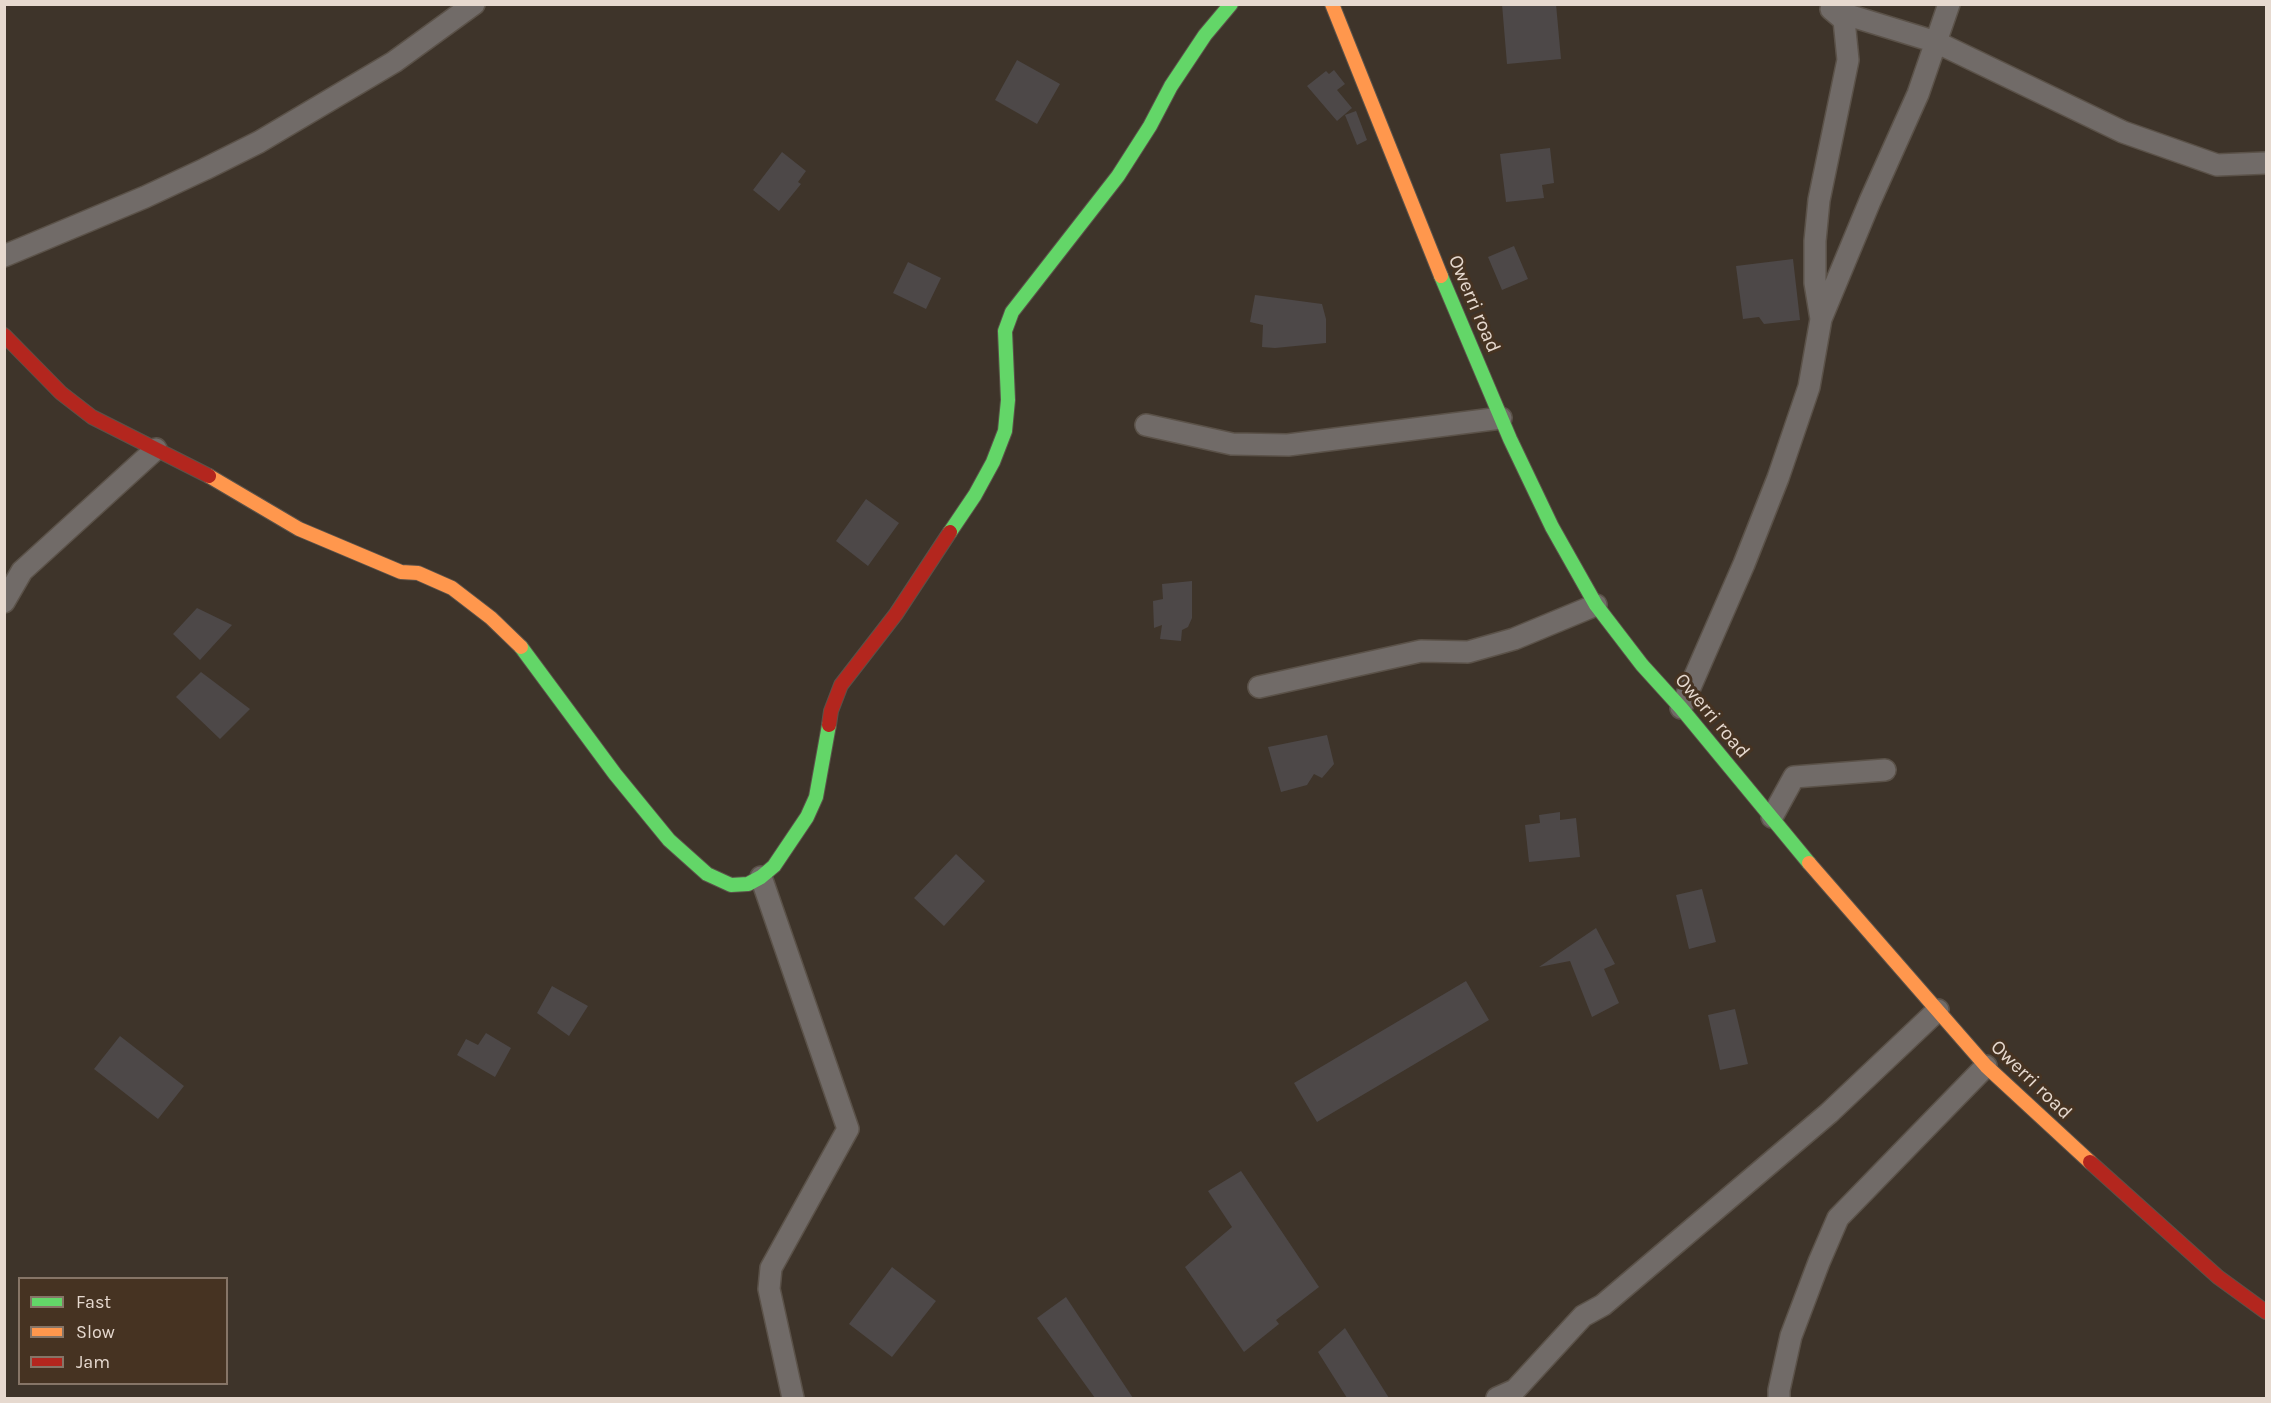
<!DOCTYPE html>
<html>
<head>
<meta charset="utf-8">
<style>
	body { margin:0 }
	#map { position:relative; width:2271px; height:1403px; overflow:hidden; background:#3e342a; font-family:Karla,sans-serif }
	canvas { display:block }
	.frame { position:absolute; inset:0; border:6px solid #e6d9cf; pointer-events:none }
	.legend { position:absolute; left:18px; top:1277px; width:210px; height:108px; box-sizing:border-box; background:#463322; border:2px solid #867567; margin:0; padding:8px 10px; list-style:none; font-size:18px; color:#e6d9cf }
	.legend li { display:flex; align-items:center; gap:12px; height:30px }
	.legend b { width:30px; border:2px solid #867567 }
</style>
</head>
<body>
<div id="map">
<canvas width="2271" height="1403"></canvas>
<div class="frame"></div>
<ul class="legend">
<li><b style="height:8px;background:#63d668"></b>Fast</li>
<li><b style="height:8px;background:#ff974d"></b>Slow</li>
<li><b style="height:8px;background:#b3261e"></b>Jam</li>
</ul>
</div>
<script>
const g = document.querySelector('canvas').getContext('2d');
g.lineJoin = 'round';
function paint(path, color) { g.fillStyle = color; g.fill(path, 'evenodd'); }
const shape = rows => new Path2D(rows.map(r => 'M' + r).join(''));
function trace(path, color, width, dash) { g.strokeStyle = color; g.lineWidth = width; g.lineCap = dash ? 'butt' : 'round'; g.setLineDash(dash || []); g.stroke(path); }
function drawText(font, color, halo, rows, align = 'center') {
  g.font = font + ' Karla,sans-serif'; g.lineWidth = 6; g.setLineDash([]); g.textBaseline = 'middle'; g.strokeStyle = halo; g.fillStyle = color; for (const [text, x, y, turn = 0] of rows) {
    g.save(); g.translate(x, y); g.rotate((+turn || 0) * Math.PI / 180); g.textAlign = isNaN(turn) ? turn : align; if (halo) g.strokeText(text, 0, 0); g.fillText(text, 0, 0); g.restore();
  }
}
paint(shape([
	[1502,4,1556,4,1561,59,1507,64],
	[1017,60,1060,84,1037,124,995,100],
	[1334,70,1345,84,1337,90,1352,108,1337,121,1307,86,1326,71,1329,74],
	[1356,111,1367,140,1357,145,1345,115],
	[1550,148,1554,183,1542,185,1544,198,1506,202,1500,154],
	[782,152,806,171,798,182,801,184,779,211,753,190],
	[1514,246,1528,279,1502,290,1488,257],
	[1793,259,1800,320,1764,324,1759,317,1743,319,1736,266],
	[908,262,941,278,926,309,893,293],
	[1255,295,1322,304,1326,319,1326,343,1275,348,1262,347,1263,325,1250,322],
	[866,499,899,523,868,566,836,541],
	[1192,581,1192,618,1188,627,1182,630,1181,641,1160,639,1162,625,1154,628,1153,601,1163,599,1162,584],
	[197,608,232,625,200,660,173,634],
	[201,672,250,709,220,739,176,697],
	[1327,735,1334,764,1322,778,1314,774,1307,785,1281,792,1268,747],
	[1560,812,1560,820,1576,818,1580,857,1529,862,1525,825,1540,823,1539,815],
	[956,854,985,881,944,926,914,898],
	[1702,889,1716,942,1689,949,1676,895],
	[1596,928,1615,964,1604,969,1619,1003,1592,1017,1570,961,1539,967],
	[1466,981,1489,1020,1317,1122,1294,1083],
	[552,986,588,1006,569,1036,537,1013],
	[1735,1009,1748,1064,1720,1070,1708,1015],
	[486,1033,511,1048,495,1077,457,1055,466,1039,478,1045],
	[120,1036,184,1086,158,1119,94,1069],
	[1241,1171,1319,1287,1276,1320,1279,1324,1244,1352,1185,1267,1232,1227,1208,1191],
	[892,1267,936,1301,892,1357,849,1324],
	[1066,1297,1133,1398,1095,1398,1037,1318],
	[1345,1328,1389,1398,1347,1398,1318,1352]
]), '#4d4848');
const street = shape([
	[1835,11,1936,42,2123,132,2217,165,2266,163],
	[4,256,145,197,205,169,259,142,394,62,474,4],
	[1821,319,1815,283,1815,241,1819,200,1848,60,1844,20,1831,9],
	[1146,425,1232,444,1288,445,1501,418],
	[4,602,22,571,156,449],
	[1259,687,1421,651,1468,652,1514,639,1596,605],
	[1681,708,1744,564,1778,478,1809,387,1821,319,1870,201,1918,94,1949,4],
	[1772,817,1794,777,1885,770],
	[761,877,848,1129,771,1268,769,1289,793,1398],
	[1497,1398,1515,1390,1583,1316,1603,1305,1829,1113,1938,1010],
	[1779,1398,1779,1390,1791,1336,1819,1262,1838,1218,1986,1066]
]);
const fast = shape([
	[1441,276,1510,439,1552,527,1596,605,1642,665,1681,708,1809,863],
	[950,532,975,495,993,462,1005,431,1008,400,1005,331,1012,312,1118,176,1150,126,1171,86,1205,35,1231,4],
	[521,647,615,774,669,840,707,874,731,885,748,884,761,877,774,866,807,817,816,797,829,725]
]);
const slow = shape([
	[1332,4,1441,276],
	[209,476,299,529,401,572,418,573,452,588,491,618,521,647],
	[1809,863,1986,1066,2090,1162]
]);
const jam = shape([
	[4,335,61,393,92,417,209,476],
	[829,725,831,711,841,685,896,614,950,532],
	[2090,1162,2218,1277,2266,1312]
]);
trace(street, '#5b5249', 24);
trace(fast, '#5b5249', 16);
trace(slow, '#5b5249', 16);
trace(jam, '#5b5249', 16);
trace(street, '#716b68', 21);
trace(fast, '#63d668', 14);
trace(slow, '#ff974d', 14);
trace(jam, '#b3261e', 14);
drawText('20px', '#e6d9cf', '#463322', [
	["Owerri road",1474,304,67],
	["Owerri road",1712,716,50],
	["Owerri road",2031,1080,44]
]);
</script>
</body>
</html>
